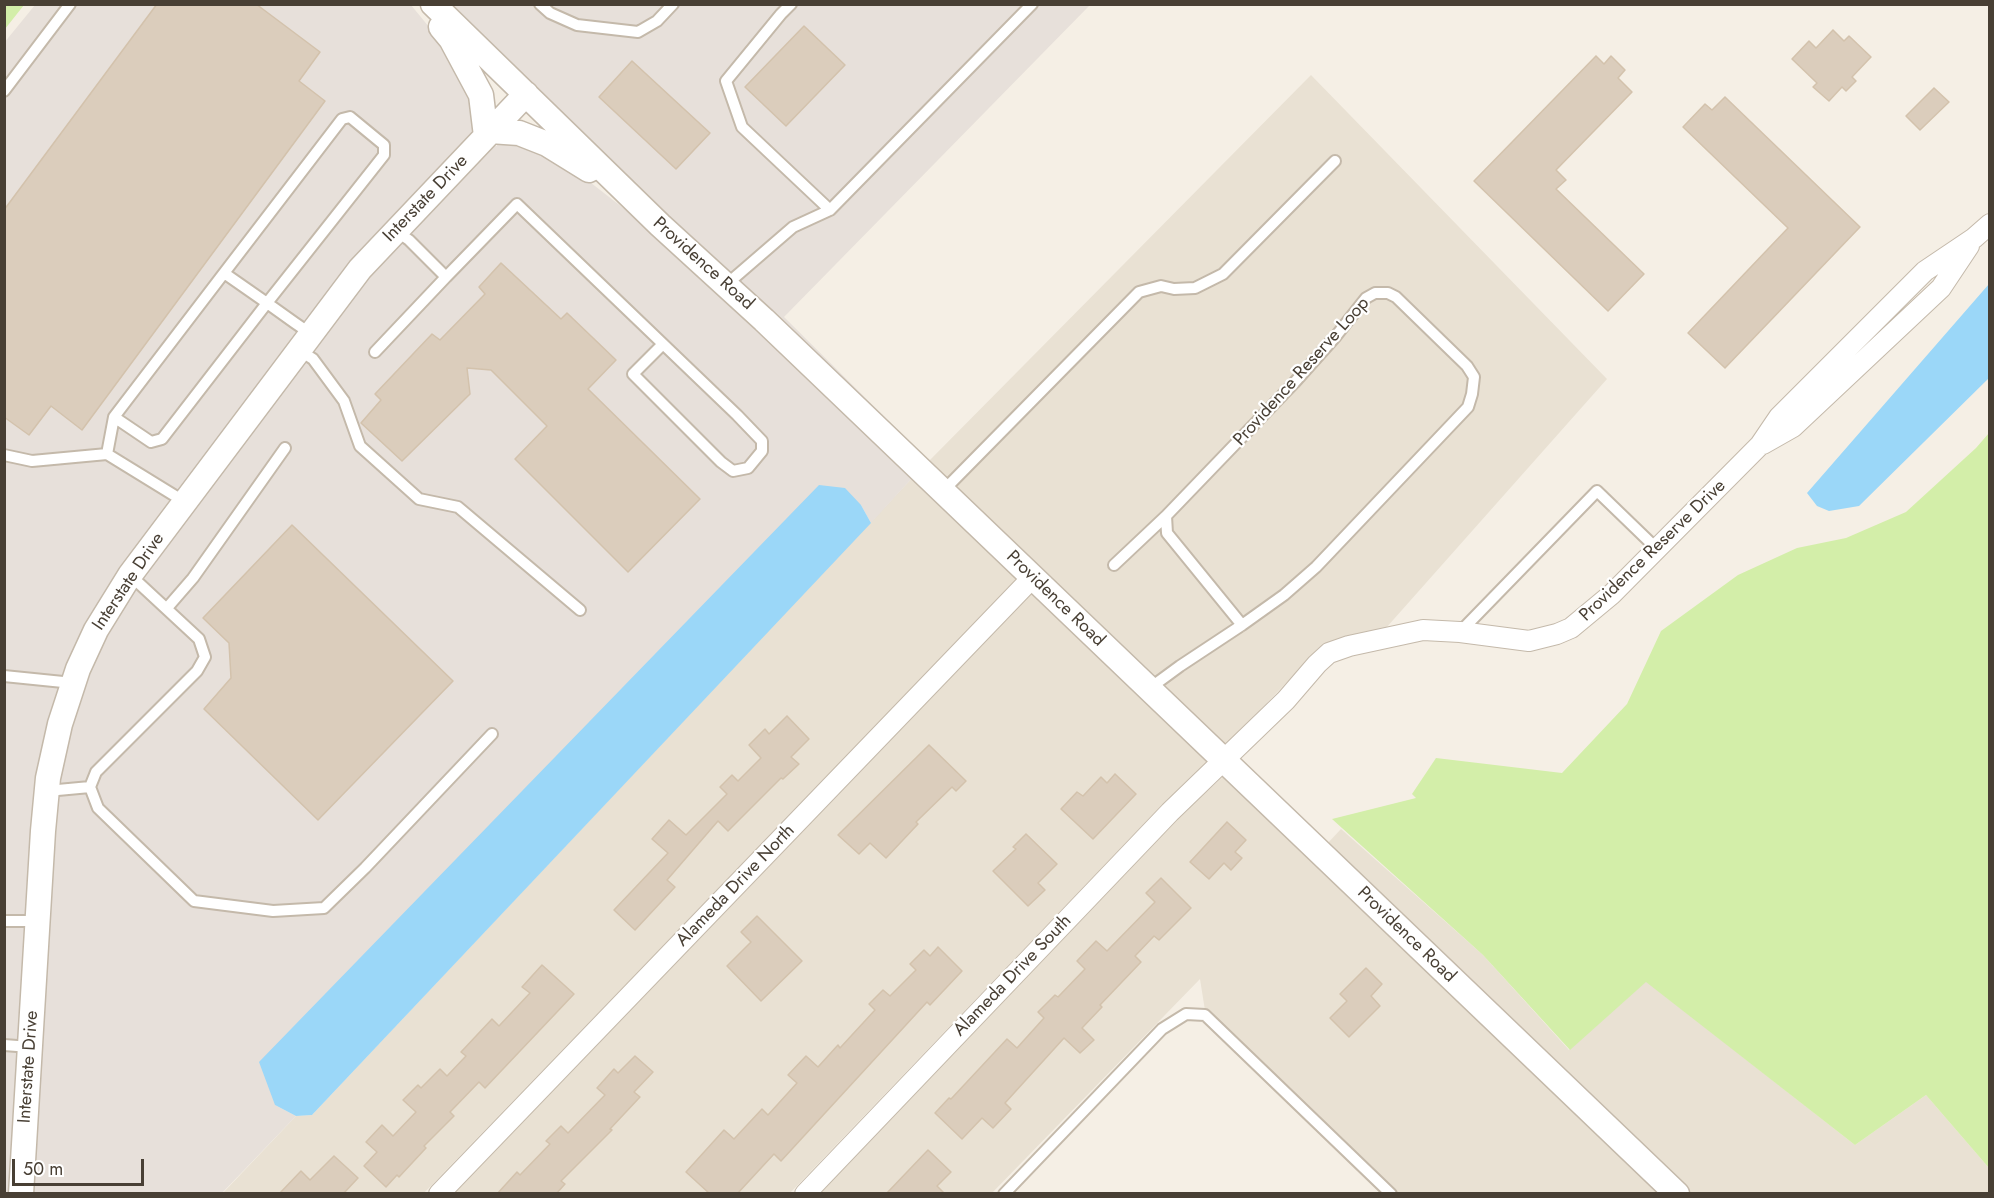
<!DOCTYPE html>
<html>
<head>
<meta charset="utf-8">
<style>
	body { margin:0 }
	#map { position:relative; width:1994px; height:1198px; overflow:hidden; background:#f5efe5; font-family:Jost,sans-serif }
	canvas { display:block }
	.frame { position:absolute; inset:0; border:6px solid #483f34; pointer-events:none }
	.scale { position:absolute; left:12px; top:1159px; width:132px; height:27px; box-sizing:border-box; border:3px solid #483f34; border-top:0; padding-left:8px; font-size:18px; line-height:21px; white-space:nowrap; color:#483f34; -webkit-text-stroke:4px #fff; paint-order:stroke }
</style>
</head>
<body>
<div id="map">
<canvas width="1994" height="1198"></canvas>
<div class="frame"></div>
<div class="scale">50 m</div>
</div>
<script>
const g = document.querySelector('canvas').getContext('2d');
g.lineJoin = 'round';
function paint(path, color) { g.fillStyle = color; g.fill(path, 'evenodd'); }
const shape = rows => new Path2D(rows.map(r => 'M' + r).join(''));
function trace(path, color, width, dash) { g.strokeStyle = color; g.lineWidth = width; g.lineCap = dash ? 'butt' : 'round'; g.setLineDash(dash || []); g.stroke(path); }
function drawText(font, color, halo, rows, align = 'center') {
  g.font = font + ' Jost,sans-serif'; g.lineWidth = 4.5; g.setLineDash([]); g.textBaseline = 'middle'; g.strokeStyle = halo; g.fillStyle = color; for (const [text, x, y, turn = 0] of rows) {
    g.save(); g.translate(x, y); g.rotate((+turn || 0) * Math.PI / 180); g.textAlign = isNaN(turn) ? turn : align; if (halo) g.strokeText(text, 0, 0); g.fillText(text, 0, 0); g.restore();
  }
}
paint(shape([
	[1311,75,1607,379,1386,628,1346,636,1322,646,1223,748,927,463],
	[914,476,1019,577,999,598,424,1193,222,1194,296,1116,312,1115],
	[1034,591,1210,760,1162,805,790,1193,453,1194],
	[1225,775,1664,1193,1387,1193,1207,1023,1200,979,992,1193,819,1194,1177,819],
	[1341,829,1483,955,1569,1050,1646,981,1855,1145,1926,1095,1989,1168,1989,1193,1690,1193,1326,845]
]), '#e9e1d3');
paint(shape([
	[35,5,411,5,443,44,471,97,476,132,69,665,11,1194,4,1193,4,43],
	[446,5,1090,5,784,317,929,461,927,463,666,218],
	[496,141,518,143,577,172,654,232,914,476,871,523,861,505,275,1105,296,1116,222,1193,30,1194,58,780,69,727,87,674,105,635,138,581,368,275,491,146,497,146]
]), '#e7e0da');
paint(shape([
	[5,4,24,5,5,29,4,5],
	[1989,433,1989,1168,1926,1095,1855,1145,1646,982,1570,1050,1483,955,1332,819,1416,798,1412,794,1436,758,1562,773,1627,704,1661,631,1738,575,1797,548,1846,538,1906,512,1976,448]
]), '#d3eea9');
paint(shape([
	[1989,284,1989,378,1859,506,1829,511,1817,506,1807,493],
	[819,485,845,488,861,505,871,523,312,1115,296,1116,275,1105,259,1062]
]), '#9bd7f8');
const building = shape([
	[157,4,256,4,320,52,299,81,325,101,82,430,51,406,29,435,4,417,4,210,157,4],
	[804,26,845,65,786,126,745,87,804,26],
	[1833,30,1844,41,1849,36,1871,57,1852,77,1856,81,1846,91,1842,87,1829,101,1813,87,1817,83,1792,59,1809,41,1816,48,1833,30],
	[1596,56,1604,64,1611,56,1625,70,1618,78,1632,92,1556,170,1566,180,1556,189,1644,274,1608,311,1474,181,1596,56],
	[632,61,710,133,676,169,599,97,632,61],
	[1934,88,1949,102,1920,130,1906,116,1934,88],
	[1725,97,1860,227,1725,368,1688,333,1788,228,1683,127,1705,104,1712,110,1725,97],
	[501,263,561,319,567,313,616,360,588,389,700,499,628,572,515,459,547,426,491,370,467,368,470,394,402,461,361,423,381,400,375,394,432,334,440,340,485,294,479,287,501,263],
	[292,525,453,681,318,820,204,709,231,678,229,643,203,618,292,525],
	[787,716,809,739,791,757,799,764,783,779,781,778,728,831,718,821,667,880,675,887,635,930,614,910,668,853,652,839,669,820,686,835,727,794,720,787,732,775,738,781,761,758,749,745,765,729,769,734,787,716],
	[929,745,966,781,956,791,952,787,916,822,918,824,886,858,870,843,859,854,838,835,929,745],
	[1115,774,1136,794,1093,839,1061,809,1077,792,1083,796,1101,777,1107,783,1115,774],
	[1227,822,1246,840,1235,852,1242,858,1231,870,1224,863,1209,879,1190,862,1227,822],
	[1026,834,1057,864,1038,883,1045,890,1028,906,993,871,1016,849,1013,847,1026,834],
	[1161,878,1191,908,1159,940,1154,936,1135,956,1141,962,1100,1005,1102,1007,1082,1028,1094,1040,1080,1053,1064,1038,1005,1103,1011,1109,993,1128,982,1118,962,1139,935,1113,949,1098,951,1099,1007,1039,1017,1048,1044,1018,1038,1012,1055,995,1058,997,1085,969,1077,961,1096,941,1107,951,1155,902,1146,893,1161,878],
	[757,916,802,961,761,1001,727,966,751,942,741,932,757,916],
	[938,947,962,971,930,1005,927,1002,781,1161,774,1154,737,1194,710,1194,686,1172,724,1130,734,1139,762,1109,768,1115,797,1083,788,1075,806,1056,818,1067,838,1045,840,1048,875,1010,869,1004,883,990,890,996,916,970,910,964,924,950,930,956,938,947],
	[542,965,574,994,485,1088,479,1082,450,1112,454,1116,424,1146,426,1148,399,1177,397,1175,386,1187,364,1166,377,1152,366,1142,382,1125,393,1136,416,1112,403,1100,418,1085,421,1088,440,1069,447,1076,466,1056,461,1052,492,1019,499,1026,530,993,522,987,542,965],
	[1366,968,1382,984,1371,996,1380,1006,1349,1037,1330,1018,1347,1001,1340,994,1366,968],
	[635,1056,653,1072,634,1092,640,1097,610,1129,612,1130,561,1181,565,1184,556,1194,497,1194,517,1172,520,1175,550,1144,546,1141,561,1126,568,1133,605,1095,597,1088,614,1069,618,1073,635,1056],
	[928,1150,951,1172,937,1186,945,1194,886,1194,928,1150],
	[334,1156,358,1178,343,1194,279,1194,301,1171,310,1180,334,1156]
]);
paint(building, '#dbcdbc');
trace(building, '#d3c2ac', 1.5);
const service = shape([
	[540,4,550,13,577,25,638,32,657,21,673,4],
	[791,4,781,14,726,81,742,127,830,210],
	[4,91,70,4],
	[396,231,409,240,446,277,517,204,663,344,737,415,762,441,762,451,748,468,733,471,721,462,633,374,663,344],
	[727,284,793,227,830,210,1032,4],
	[299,350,313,359,344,401,360,446,419,499,458,507,580,610],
	[375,352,446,277],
	[114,417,151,442,162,439,267,303,384,155,384,145,350,117,342,119,224,273,267,303,295,323,311,334],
	[4,455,32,461,107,454],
	[943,491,1139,292,1161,286,1174,289,1195,288,1223,274,1335,161],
	[185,502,107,454,114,417,224,273],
	[1114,565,1166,516],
	[130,575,199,639,205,657,197,671,96,772,90,787,98,808,194,901,273,911,324,908,365,868,492,734],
	[167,608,193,578,285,448],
	[1460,632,1597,491,1657,549],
	[4,676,73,683],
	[1150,688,1180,666,1242,625,1284,595,1316,567,1468,407,1472,394,1474,377,1467,366,1396,297,1388,293,1375,293,1366,298,1336,336,1294,383,1166,516,1167,533,1242,625],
	[47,791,90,787],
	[4,921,37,921],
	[4,1045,30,1047],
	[1004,1194,1162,1029,1186,1014,1205,1015,1391,1194]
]);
const minor = shape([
	[1763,444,1793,427,1941,288,1969,246],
	[439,1194,1033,577],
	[805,1194,1170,812,1286,700,1317,664,1329,653,1349,646,1423,630,1460,632,1529,641,1557,634,1571,628,1612,594,1760,445,1779,417,1925,271,1974,238,1990,224]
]);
const tertiary = shape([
	[433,4,660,225,764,320,1677,1194],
	[441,27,451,39,481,95,486,136],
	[490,131,519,133,547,144,589,170],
	[21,1194,43,831,48,778,60,724,78,669,96,630,130,575,360,269,526,94]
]);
trace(service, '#c4b9aa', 14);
trace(minor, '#c4b9aa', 22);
trace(tertiary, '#c4b9aa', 27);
trace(service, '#fff', 10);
trace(minor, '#fff', 20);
trace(tertiary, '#fff', 24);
drawText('18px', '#483f34', '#fff', [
	["Interstate Drive",426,199,-46],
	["Providence Road",703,264,42],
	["Providence Reserve Loop",1302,372,-48],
	["Providence Reserve Drive",1653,551,-44],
	["Interstate Drive",129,582,-56],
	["Providence Road",1055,599,44],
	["Alameda Drive North",736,886,-46],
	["Providence Road",1406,935,44],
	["Alameda Drive South",1013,976,-46],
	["Interstate Drive",29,1067,-86]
]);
</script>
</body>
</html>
